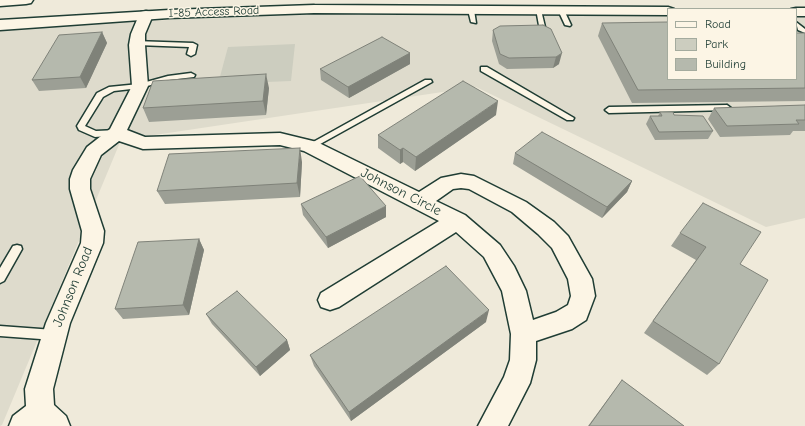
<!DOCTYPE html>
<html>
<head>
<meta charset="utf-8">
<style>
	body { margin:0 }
	#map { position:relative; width:805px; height:426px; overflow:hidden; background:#efeada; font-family:"Comic Neue",sans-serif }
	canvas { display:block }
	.legend { position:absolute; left:667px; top:8px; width:130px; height:72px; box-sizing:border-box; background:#fcf5e5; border:1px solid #a4ab9e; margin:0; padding:5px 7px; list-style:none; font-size:12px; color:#1f3d34 }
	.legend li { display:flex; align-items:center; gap:8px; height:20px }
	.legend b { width:20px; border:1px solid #a4ab9e }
</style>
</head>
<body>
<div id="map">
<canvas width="805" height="426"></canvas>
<ul class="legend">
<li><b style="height:5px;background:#fcf5e5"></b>Road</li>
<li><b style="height:11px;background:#cccdbf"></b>Park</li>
<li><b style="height:11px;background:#b5b9ad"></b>Building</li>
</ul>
</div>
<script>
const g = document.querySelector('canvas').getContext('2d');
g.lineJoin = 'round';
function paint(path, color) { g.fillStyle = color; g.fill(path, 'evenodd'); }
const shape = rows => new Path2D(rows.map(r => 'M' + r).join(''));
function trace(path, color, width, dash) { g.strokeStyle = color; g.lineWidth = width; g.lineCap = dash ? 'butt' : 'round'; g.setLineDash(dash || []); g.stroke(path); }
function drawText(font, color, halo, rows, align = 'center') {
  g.font = font + ' "Comic Neue",sans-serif'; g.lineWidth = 3; g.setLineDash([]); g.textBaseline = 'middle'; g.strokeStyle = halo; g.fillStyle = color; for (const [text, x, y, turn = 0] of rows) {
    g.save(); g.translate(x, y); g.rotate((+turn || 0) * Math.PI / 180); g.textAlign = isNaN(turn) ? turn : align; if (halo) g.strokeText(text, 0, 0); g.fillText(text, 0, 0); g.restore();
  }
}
paint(shape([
	[307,14,668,16,668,79,796,79,796,16,805,17,805,218,766,227,476,87,121,140,2,425,0,426,0,31,124,22]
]), '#dedbcc');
paint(shape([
	[295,44,291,81,218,84,228,47]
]), '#cccdbf');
const lane = shape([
	[471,8,474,10,476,23,471,22,468,10,471,8],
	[536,9,541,10,546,31,545,32,540,31,536,9],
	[559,9,564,10,571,25,570,26,565,25,558,10,559,9],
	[796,22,805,29,805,33,798,30,796,22],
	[134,41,193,43,197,45,195,54,191,56,187,54,189,47,137,45,134,45,134,41],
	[481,67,487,67,574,118,573,120,567,120,481,71,481,67],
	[191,73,195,75,194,77,169,80,140,88,114,91,103,97,85,126,96,131,117,130,121,133,120,135,95,137,79,130,77,126,97,93,109,87,139,84,168,76,191,73],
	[425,80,431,80,432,82,313,148,307,148,306,146,425,80],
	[727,105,731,108,730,110,609,113,605,110,609,107,727,105],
	[17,245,21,246,22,249,4,281,0,283,0,268,13,246,17,245],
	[0,326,54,330,58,331,60,335,58,339,54,340,0,336,0,326]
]);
const street = shape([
	[146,11,151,12,153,15,145,34,145,45,148,86,127,130,145,137,280,133,317,142,419,192,441,178,461,174,474,176,526,202,554,222,568,236,592,279,595,296,586,320,572,329,536,341,536,360,530,383,508,426,478,426,504,377,510,360,511,334,502,291,484,257,456,232,339,307,330,310,321,307,318,300,321,293,439,221,304,151,280,145,143,149,119,141,101,155,90,179,90,189,104,231,103,243,70,323,53,389,54,405,66,416,70,426,9,426,13,416,26,406,25,389,46,323,81,243,82,231,70,189,70,179,73,170,87,147,110,129,132,86,129,45,131,34,139,15,141,12,146,11],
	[461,188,469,189,512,212,538,234,552,248,568,279,571,296,568,305,556,312,533,320,526,291,514,266,500,245,465,215,436,201,453,189,461,188]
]);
const secondary = shape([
	[314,5,668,7,674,9,668,9,668,15,314,13,169,18,0,30,0,20,169,10,314,5],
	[796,8,805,8,805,16,796,16,796,9,791,9,796,8]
]);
const highway = shape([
	[0,0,33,0,31,3,26,4,0,6,0,0]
]);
trace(lane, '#1f3d34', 3);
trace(street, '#1f3d34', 3);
trace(secondary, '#1f3d34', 3);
trace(highway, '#1f3d34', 3);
paint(lane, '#fcf5e5');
paint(street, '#fcf5e5');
paint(secondary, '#fcf5e5');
paint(highway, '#fcf5e5');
paint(shape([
	[602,23,668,79,805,33,805,101,632,103,598,36],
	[543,25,559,64,553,68,507,69,499,64,492,41,493,30],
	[102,32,107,43,86,88,39,91,32,80],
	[410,53,410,64,349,98,321,80,320,69],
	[269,88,266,115,149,122,143,108],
	[805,105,805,131,793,131,790,135,720,137,708,119,714,108],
	[660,112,674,115,713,131,708,139,655,140,646,124,650,116,658,116],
	[496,115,415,171,403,162,400,164,378,148,378,135],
	[515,153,632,181,627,192,602,218,513,164],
	[302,162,300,197,165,204,157,191],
	[301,204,386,217,328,248,303,215],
	[680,233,740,264,719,364,707,375,644,333,696,260,671,246],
	[199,239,204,250,189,315,123,319,115,309],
	[206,314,287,340,290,350,260,376,212,324],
	[486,322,351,421,314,366,310,355],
	[622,380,684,426,588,426]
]), '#9c9f95');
paint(shape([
	[102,32,107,43,86,88,80,77],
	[410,53,410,64,349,98,348,87],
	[562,53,559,64,553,68,556,57],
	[266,74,269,88,266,115,263,101],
	[498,101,496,115,415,171,416,157],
	[300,148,302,162,300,197,297,183],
	[403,148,403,162,400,164,400,150],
	[632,181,627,192,602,218,607,207],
	[386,206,386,217,328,248,326,237],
	[199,239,204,250,189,315,183,305],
	[489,310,486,322,351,421,349,412],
	[287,340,290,350,260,376,256,367]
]), '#7f8279');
const building = shape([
	[668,22,668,79,796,79,796,33,805,33,805,88,638,90,602,23,668,22],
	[543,25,551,29,562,53,556,57,509,58,500,54,493,30,500,26,543,25],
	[102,32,80,77,32,80,59,35,102,32],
	[382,37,410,53,348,87,320,69,382,37],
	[266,74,263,101,143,108,153,81,266,74],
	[463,81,498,101,416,157,403,148,400,150,378,135,463,81],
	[805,105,805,120,796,120,799,124,727,126,714,108,805,105],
	[660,112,673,112,674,115,703,116,713,131,659,132,650,116,662,116,660,112],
	[542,132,632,181,607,207,515,153,542,132],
	[300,148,297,183,157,191,169,154,300,148],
	[360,176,386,206,326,237,301,204,360,176],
	[703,203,761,232,740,264,768,280,719,364,653,321,706,247,680,233,703,203],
	[199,239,183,305,115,309,138,242,199,239],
	[446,266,489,310,349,412,310,355,446,266],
	[237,291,287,340,256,367,206,314,237,291],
	[622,380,684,426,589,426,622,380]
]);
paint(building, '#b5b9ad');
trace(building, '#7f8279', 1);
drawText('12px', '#1f3d34', '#fcf5e5', [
	["I-85 Access Road",214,12,-2]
]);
drawText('14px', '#1f3d34', '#fcf5e5', [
	["Johnson Circle",401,192,27],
	["Johnson Road",73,287,-68]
]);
</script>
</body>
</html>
